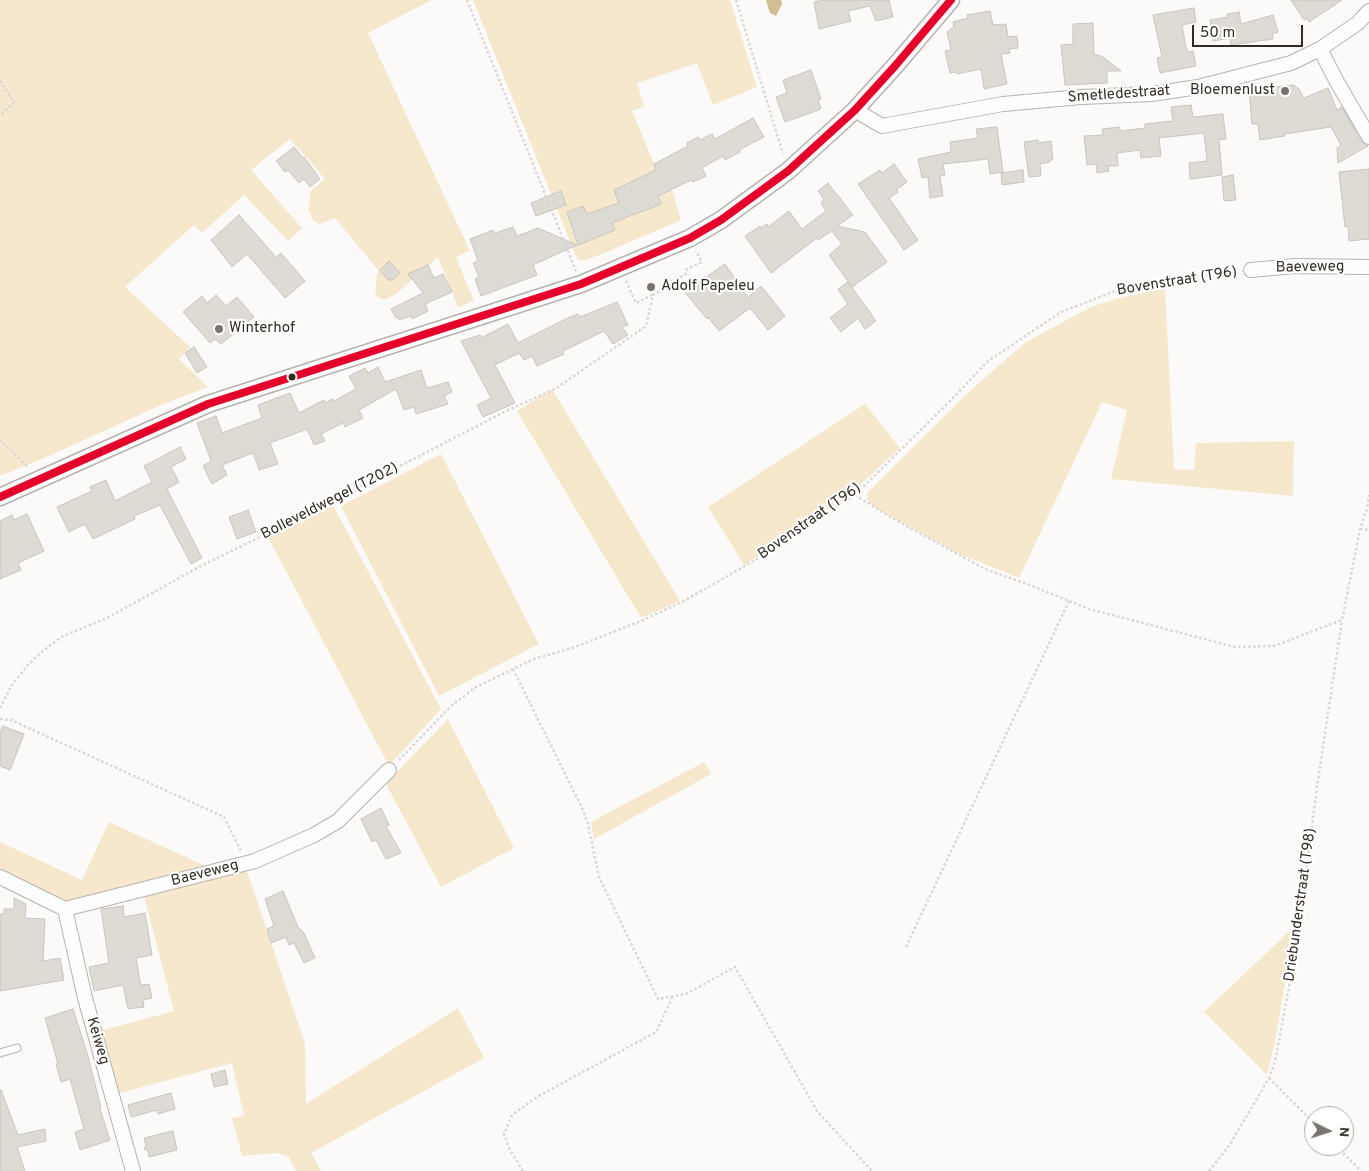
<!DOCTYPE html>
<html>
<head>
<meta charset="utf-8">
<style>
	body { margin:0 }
	#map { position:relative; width:1369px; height:1171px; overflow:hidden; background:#fcfaf8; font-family:Overpass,sans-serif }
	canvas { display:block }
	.north { position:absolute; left:1304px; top:1106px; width:50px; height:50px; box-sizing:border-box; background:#fff; border:1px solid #adaba7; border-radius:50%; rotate:94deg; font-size:14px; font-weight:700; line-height:20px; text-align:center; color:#322c22 }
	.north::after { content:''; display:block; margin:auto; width:18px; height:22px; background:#79746d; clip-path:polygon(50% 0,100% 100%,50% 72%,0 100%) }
	.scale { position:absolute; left:1192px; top:25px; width:111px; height:22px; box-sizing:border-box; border:2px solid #322c22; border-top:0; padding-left:6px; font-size:15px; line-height:18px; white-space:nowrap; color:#322c22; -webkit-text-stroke:4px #fff; paint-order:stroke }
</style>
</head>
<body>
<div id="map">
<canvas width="1369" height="1171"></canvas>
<div class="north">N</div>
<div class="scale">50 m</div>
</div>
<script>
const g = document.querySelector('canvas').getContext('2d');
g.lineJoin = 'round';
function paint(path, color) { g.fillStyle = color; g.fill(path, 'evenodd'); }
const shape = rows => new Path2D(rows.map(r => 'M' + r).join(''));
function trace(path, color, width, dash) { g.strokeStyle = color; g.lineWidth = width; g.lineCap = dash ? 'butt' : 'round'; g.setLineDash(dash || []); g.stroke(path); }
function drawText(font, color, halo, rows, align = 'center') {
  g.font = font + ' Overpass,sans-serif'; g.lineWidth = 4.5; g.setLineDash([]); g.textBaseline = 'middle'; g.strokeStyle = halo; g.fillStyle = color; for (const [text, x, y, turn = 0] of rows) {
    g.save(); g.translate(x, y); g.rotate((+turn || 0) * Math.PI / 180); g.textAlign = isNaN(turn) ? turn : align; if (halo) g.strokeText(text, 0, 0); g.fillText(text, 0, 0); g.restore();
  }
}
paint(shape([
	[0,0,432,0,368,33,470,251,456,257,474,301,458,307,438,257,396,294,384,300,377,297,375,291,378,270,335,218,320,224,313,220,308,210,311,191,325,179,290,139,251,170,302,228,288,241,244,195,202,233,194,225,125,287,190,347,179,359,208,387,163,404,58,452,0,476],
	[473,0,730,0,757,87,713,105,697,63,637,83,644,106,632,111,660,178,670,183,681,220,602,254,586,260,579,260,575,254],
	[1165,288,1174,469,1194,470,1196,443,1294,441,1293,496,1111,479,1127,410,1102,402,1019,578,953,551,876,508,867,500,868,492,972,389,1026,342,1091,307,1116,299],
	[552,389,680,601,641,618,517,411],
	[865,404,900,448,843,501,744,565,708,507],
	[441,454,539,644,439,696,341,506],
	[333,505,441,709,389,766,269,539],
	[448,719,514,848,441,887,387,786,388,781],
	[704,762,711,774,594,839,591,822],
	[109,822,210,868,63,902,0,872,0,842,82,880],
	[246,868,305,1044,306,1104,458,1008,484,1058,311,1153,321,1171,296,1171,289,1157,277,1153,242,1156,232,1118,244,1115,232,1063,116,1094,100,1031,174,1011,144,896],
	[1295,926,1275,1042,1267,1075,1204,1012]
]), '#f6e8cd');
paint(shape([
	[766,0,781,0,782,4,776,16,770,13]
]), '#d3bd92');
const building = shape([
	[822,0,889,0,893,17,876,21,870,6,848,11,851,21,819,29,814,2,822,0],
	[1291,0,1342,0,1309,22,1307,18,1304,20,1291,0],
	[1194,8,1196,22,1182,25,1186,47,1188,52,1193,51,1196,66,1160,73,1157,58,1162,57,1153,15,1194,8],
	[990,11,993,25,1006,24,1008,37,1017,36,1018,48,1009,49,1010,53,1001,54,1007,84,984,89,981,69,957,74,957,72,950,73,945,51,951,50,947,32,954,26,953,22,968,18,967,15,990,11],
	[1239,12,1241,24,1273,15,1278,32,1272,34,1273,39,1231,45,1230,38,1213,41,1210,20,1228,17,1227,14,1239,12],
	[1093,23,1094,54,1103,57,1121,71,1107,71,1107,83,1065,85,1061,45,1073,44,1073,24,1093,23],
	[811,70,821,99,818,100,821,108,819,110,785,122,776,97,787,93,783,80,811,70],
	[1293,85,1299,89,1304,98,1328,88,1337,110,1342,107,1361,141,1368,146,1338,163,1337,148,1341,145,1331,127,1284,134,1285,136,1260,140,1258,124,1252,124,1249,90,1293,85],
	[1191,105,1193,117,1223,114,1226,139,1219,140,1222,175,1190,179,1189,163,1207,161,1204,133,1159,138,1161,156,1141,158,1140,150,1117,153,1118,166,1108,166,1109,171,1097,173,1096,164,1087,165,1084,136,1103,135,1102,129,1120,127,1120,131,1145,128,1145,124,1173,121,1171,107,1191,105],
	[753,118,764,137,739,150,740,152,725,160,723,156,702,168,706,176,693,182,691,180,658,196,661,204,612,223,615,230,578,245,567,212,583,206,587,214,619,203,614,190,656,170,654,164,688,146,687,143,698,137,700,140,712,134,715,139,753,118],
	[997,127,1003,172,990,174,988,159,943,164,945,175,940,176,943,196,930,198,928,177,922,178,918,159,951,152,950,142,978,138,976,129,997,127],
	[1038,140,1038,143,1051,141,1053,160,1049,160,1050,162,1040,164,1041,176,1029,177,1024,142,1038,140],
	[294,147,303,158,304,157,320,179,310,187,304,179,299,183,288,170,285,172,276,161,294,147],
	[894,164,907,182,896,190,898,192,889,198,918,240,904,250,858,184,880,170,882,173,894,164],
	[1369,169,1369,239,1349,241,1348,226,1345,227,1339,172,1369,169],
	[1023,170,1024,182,1002,185,1001,173,1023,170],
	[1233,175,1236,200,1224,201,1222,177,1233,175],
	[828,183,853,215,837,226,865,232,887,262,852,287,829,255,842,244,832,231,818,240,817,238,771,273,745,236,760,226,761,228,767,224,768,227,789,211,802,229,826,211,821,203,824,199,818,191,828,183],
	[561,191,566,205,536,216,531,203,561,191],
	[239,215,276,257,281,253,305,281,285,298,247,254,232,267,211,240,239,215],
	[513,227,517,236,538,228,577,245,533,265,537,275,481,296,475,279,479,277,473,263,478,261,470,239,493,230,495,233,513,227],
	[389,261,400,273,393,280,388,280,380,270,389,261],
	[725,264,748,297,761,286,785,316,768,330,750,308,719,331,709,318,707,319,684,291,692,283,694,285,725,264],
	[428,265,434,278,443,274,452,292,425,304,428,311,412,319,411,316,399,320,397,317,396,318,391,309,423,293,408,274,428,265],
	[848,282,876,321,865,329,858,318,841,332,830,318,848,304,838,289,848,282],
	[216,295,226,306,237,297,254,317,221,344,215,339,210,343,183,312,202,296,207,303,216,295],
	[617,302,628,325,622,327,628,335,613,344,604,331,563,351,564,354,537,366,532,356,524,360,519,353,495,365,515,403,483,417,477,405,491,398,461,341,480,335,481,338,508,324,518,343,570,317,578,314,580,317,617,302],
	[194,347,207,367,197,373,185,353,194,347],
	[378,367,385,382,421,370,427,388,448,382,452,392,444,396,448,404,416,414,414,407,404,410,396,389,359,410,363,418,345,427,343,423,321,434,325,441,314,445,307,429,270,443,278,464,259,470,253,453,222,465,227,475,212,484,203,466,211,461,197,423,216,416,222,433,262,418,258,405,290,393,299,413,324,400,325,403,333,399,334,401,356,389,349,376,365,368,368,373,378,367],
	[180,447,186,459,171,467,179,482,167,489,202,558,191,564,160,505,134,516,135,519,93,539,85,524,69,532,57,507,92,491,90,487,106,480,115,501,152,482,144,466,180,447],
	[248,510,256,532,237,539,229,517,248,510],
	[27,514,44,551,18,563,21,570,0,579,0,521,12,515,14,520,27,514],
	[3,726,24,734,10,770,0,766,0,732,3,726],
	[381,808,389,825,386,826,401,853,386,859,376,840,372,842,361,819,381,808],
	[283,891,298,927,304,933,315,958,304,963,294,943,289,945,286,937,271,943,267,929,274,926,265,899,283,891],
	[14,898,26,904,25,918,45,919,43,961,60,958,64,980,0,991,0,914,4,914,4,909,14,909,14,898],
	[123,906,124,917,145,913,152,955,136,958,140,981,141,985,149,984,152,998,143,1000,144,1007,128,1009,123,985,94,991,89,967,109,963,101,909,123,906],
	[73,1009,88,1056,101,1108,100,1109,110,1140,80,1150,75,1132,84,1129,70,1079,61,1082,56,1064,58,1064,45,1018,73,1009],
	[225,1070,228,1084,214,1087,211,1074,225,1070],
	[0,1090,1,1090,18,1135,45,1129,46,1141,17,1147,25,1171,0,1171,0,1090],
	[171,1093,175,1109,158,1114,157,1110,131,1117,128,1105,171,1093],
	[173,1131,177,1150,149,1157,148,1151,144,1149,146,1145,144,1138,173,1131]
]);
paint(building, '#dedbd5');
trace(building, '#c8c5bf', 1);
const service = shape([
	[0,1053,17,1048]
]);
const minor = shape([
	[1320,49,1337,82,1369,137],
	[855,110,882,126,1003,104,1081,97,1152,94,1198,87,1291,63,1320,49,1358,23,1369,11],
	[1251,270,1295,266,1369,267],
	[0,877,65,909,255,861,314,835,338,821,389,770],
	[65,909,85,998,133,1171]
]);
const tertiary = shape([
	[0,497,208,404,581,284,690,238,721,220,788,171,855,110,895,66,951,0]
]);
trace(service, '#b6b3ae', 9);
trace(minor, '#b6b3ae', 16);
trace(tertiary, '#b6b3ae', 19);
trace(shape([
	[467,0,576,271],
	[736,0,783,154],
	[0,81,14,102,0,116],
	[626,281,636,303,652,295],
	[0,440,29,468],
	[855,495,892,518,985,569,1027,584,1089,609,1235,647,1274,646,1342,620,1360,529,1367,509,1369,495],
	[1360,529,1369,530],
	[513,669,581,806,588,824,599,877,658,999,686,994,735,967,817,1111,872,1171],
	[0,708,12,685,27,666,40,653,63,636,107,618,201,566,327,504,506,411,555,389,646,326,653,295,665,288,665,284,685,275,687,269,702,262,696,251],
	[0,719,11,720,224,817,241,851],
	[399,760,451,706,476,687,534,659,572,648,641,621,684,601,757,559,855,495,952,399,988,361,1061,312,1115,291,1151,286,1185,278,1238,272],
	[906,947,1069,601],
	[1269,1078,1314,1123],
	[1336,1146,1361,1171],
	[523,1171,509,1148,504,1134,512,1115,537,1097,656,1032,673,996],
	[1209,1171,1229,1146,1269,1078,1275,1062,1295,955,1317,787,1342,620]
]), '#d7d7d6', 2.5, [2.5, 2.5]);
trace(service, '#fffefe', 7);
trace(minor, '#fffefe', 14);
trace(tertiary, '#fffefe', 16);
trace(shape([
	[0,497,208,404,581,284,690,238,721,220,788,171,855,110,895,66,951,0]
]), '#e4002b', 8);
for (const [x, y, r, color] of [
	[1285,91,5,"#79746d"],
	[651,287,5,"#79746d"],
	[219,329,5,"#79746d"],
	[292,377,4.5,"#322c22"]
]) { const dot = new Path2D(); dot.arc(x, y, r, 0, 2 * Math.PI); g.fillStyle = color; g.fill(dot); trace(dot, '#fff', 2); }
drawText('15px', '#322c22', '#fff', [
	["Bloemenlust",1275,91,"right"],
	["Adolf Papeleu",661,287],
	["Winterhof",229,329]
], 'left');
drawText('15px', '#322c22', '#fff', [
	["Smetledestraat",1119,95,-4],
	["Baeveweg",1310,268,-1],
	["Bovenstraat (T96)",1177,282,-9],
	["Bolleveldwegel (T202)",330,502,-27],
	["Bovenstraat (T96)",810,522,-35],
	["Baeveweg",205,874,-14],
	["Driebunderstraat (T98)",1301,905,-82],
	["Keiweg",97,1041,74]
]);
</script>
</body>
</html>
